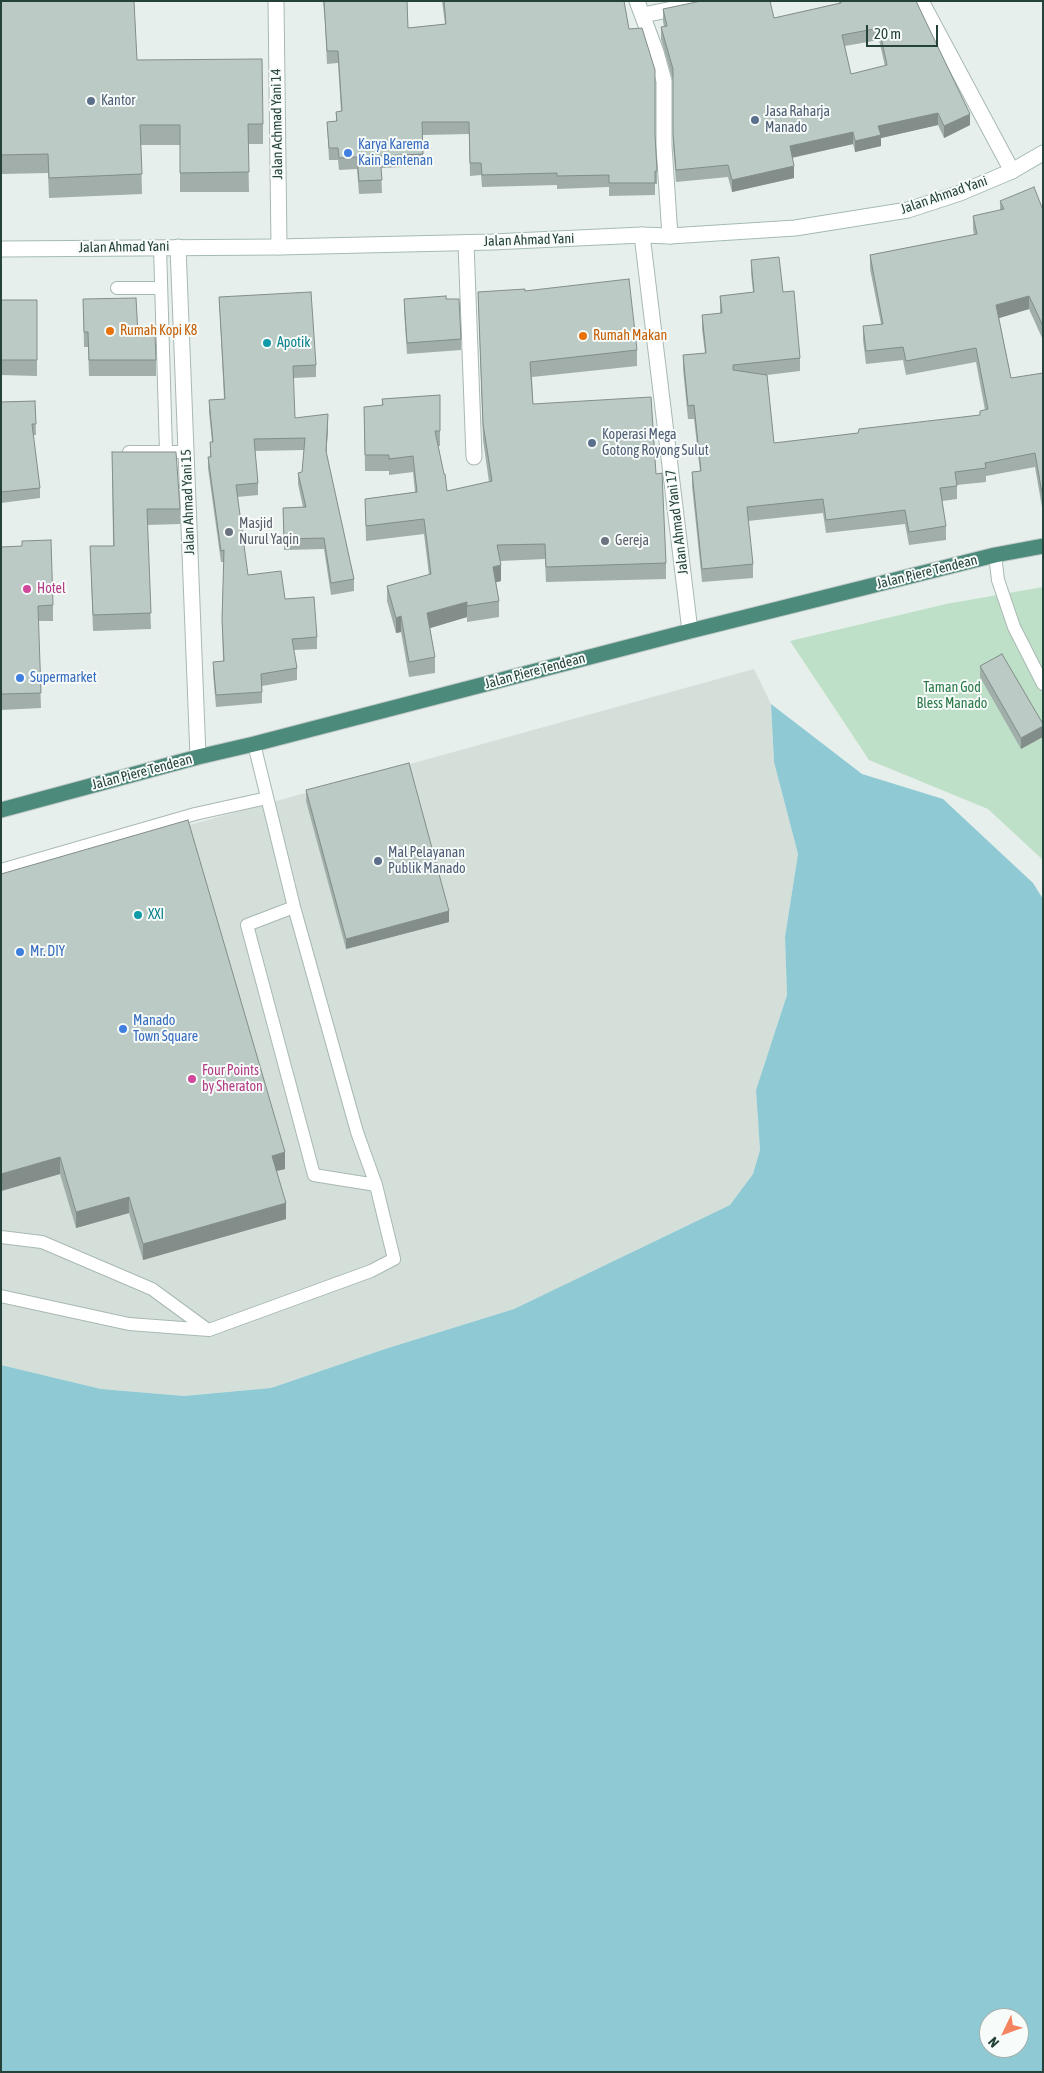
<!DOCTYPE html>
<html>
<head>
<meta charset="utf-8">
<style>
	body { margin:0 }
	#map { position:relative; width:1044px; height:2073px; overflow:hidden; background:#e6efeb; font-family:"Asap Condensed",sans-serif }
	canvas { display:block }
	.frame { position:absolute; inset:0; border:2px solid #24423a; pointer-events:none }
	.north { position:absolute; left:979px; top:2008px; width:50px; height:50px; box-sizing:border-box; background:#f7fbf9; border:1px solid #a3b1ad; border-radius:50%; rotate:228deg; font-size:14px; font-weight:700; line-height:20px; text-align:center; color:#24423a }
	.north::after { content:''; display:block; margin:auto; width:18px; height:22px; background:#f4845f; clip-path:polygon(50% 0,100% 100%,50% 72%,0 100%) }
	.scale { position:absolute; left:866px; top:25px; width:72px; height:22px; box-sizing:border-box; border:2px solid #24423a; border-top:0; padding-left:6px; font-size:15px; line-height:18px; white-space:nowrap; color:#24423a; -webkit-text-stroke:4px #f7fbf9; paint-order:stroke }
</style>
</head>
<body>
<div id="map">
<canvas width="1044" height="2073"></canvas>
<div class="frame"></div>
<div class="north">N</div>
<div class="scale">20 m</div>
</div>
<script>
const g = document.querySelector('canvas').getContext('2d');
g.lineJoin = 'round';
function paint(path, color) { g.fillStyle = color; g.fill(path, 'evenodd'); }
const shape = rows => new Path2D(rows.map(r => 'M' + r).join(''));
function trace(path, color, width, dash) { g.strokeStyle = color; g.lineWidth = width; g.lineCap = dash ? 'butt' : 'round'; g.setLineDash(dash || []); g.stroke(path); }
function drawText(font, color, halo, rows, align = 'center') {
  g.font = font + ' "Asap Condensed",sans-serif'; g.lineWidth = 4; g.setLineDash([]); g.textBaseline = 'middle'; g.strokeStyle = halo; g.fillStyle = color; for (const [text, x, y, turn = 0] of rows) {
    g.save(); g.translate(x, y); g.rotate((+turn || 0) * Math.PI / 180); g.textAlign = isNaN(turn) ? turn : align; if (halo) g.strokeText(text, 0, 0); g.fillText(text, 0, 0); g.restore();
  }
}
paint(shape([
	[754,669,771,704,774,762,798,854,785,937,787,995,756,1090,760,1150,753,1174,730,1205,514,1309,385,1349,271,1388,184,1396,101,1389,1,1365,1,877]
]), '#d4dfda');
paint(shape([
	[1043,587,1043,860,988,809,869,760,790,641,946,604]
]), '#bfe0c8');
paint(shape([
	[771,704,862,774,943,799,1033,883,1043,899,1043,2072,1,2072,1,1365,101,1389,184,1396,271,1388,385,1349,514,1309,730,1205,753,1174,760,1150,756,1090,787,995,785,937,798,854,774,762],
	[989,2018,1019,2018,1019,2048,989,2048]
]), '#8ec9d4');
const service = shape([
	[160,247,166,452],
	[117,288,161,288],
	[129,452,186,452],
	[995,555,998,580,1014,627,1043,684],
	[1,870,195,814,267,798],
	[294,907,247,925,314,1175,376,1185],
	[1,1237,42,1242,152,1289,208,1330],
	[1,1296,129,1324,209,1330,371,1271,394,1259,376,1185,357,1132,294,907,254,744]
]);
const minor = shape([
	[276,1,279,247],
	[637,1,656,52,664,81,664,146,670,236],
	[921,1,1012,171],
	[643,15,713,1],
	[642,235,690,631],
	[466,243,474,457],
	[178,247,198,757]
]);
const secondary = shape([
	[1,249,279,247,492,242,642,235,670,236,795,228,908,210,960,193,1012,171,1043,153]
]);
const trunk = shape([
	[1,810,198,757,254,744,690,631,995,555,1043,546]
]);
trace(service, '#a8b8b2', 14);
trace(minor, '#a8b8b2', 17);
trace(secondary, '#a4bbb3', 17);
trace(trunk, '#c2cac8', 17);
trace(service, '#fff', 12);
trace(minor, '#fff', 15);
trace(secondary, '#fff', 15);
trace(trunk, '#4c8a7c', 15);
paint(shape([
	[1,1,137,60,263,124,263,144,248,144,249,192,180,192,180,145,141,145,142,194,49,198,48,173,1,174],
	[323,1,407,1,408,28,445,24,442,1,624,1,629,29,655,134,657,171,657,184,655,184,655,195,609,196,609,187,557,189,557,185,482,187,481,175,470,176,469,134,423,135,423,166,381,168,382,193,359,194,357,169,339,170,338,160,329,160,327,122,336,121,336,112,341,111,338,63,327,64,325,23],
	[839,1,916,1,970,125,944,138,938,125,881,138,881,146,855,152,853,144,792,158,794,178,732,192,728,177,676,182,673,146,673,81,661,39,661,27,664,27,663,21,663,9,774,18,839,3],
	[879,40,885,66,851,74,845,46],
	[1000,201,1043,210,1043,340,1029,309,999,318,1011,378,1043,373,1043,507,1042,507,1035,467,986,476,986,482,957,485,957,499,942,501,946,526,946,540,909,545,905,524,826,533,823,513,748,521,753,564,753,578,702,582,692,486,692,472,700,471,694,419,688,419,683,369,683,355,705,353,702,329,702,315,720,314,720,296,753,292,751,273,751,260,783,292,800,358,800,371,767,375,774,443,858,433,980,415,980,411,985,410,976,362,906,375,903,360,866,364,863,340,863,326,881,324,870,269,870,255,974,235,973,229,973,216,1000,210],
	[525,291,637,350,637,366,532,377,533,404,656,474,666,563,666,579,546,582,545,559,500,561,501,581,496,582,499,601,499,617,467,622,467,617,430,628,435,657,435,673,409,677,401,632,396,633,387,601,387,586,429,575,424,534,366,541,365,499,415,492,413,472,389,475,389,471,365,471,364,407,382,405,382,399,440,395,440,446,438,446,447,491,489,482,483,440,478,292],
	[219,297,316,365,316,377,293,378,295,418,328,426,326,454,354,579,354,591,331,595,324,549,284,550,283,508,303,507,298,484,298,473,302,472,304,450,255,451,258,483,258,495,237,497,248,575,285,599,317,637,317,649,294,650,297,668,297,680,262,686,262,703,216,707,213,673,213,662,223,661,222,620,224,562,221,562,208,468,208,457,210,457,210,442,212,442,209,412,209,400,224,399],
	[83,299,138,334,156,360,156,376,89,376,88,347,84,347],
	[404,299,446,299,461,339,461,350,407,354,404,310],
	[1,300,37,300,37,376,1,375],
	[35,401,36,435,33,435,40,488,40,498,1,503,1,402],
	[112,452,180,509,180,524,147,525,151,629,93,631,90,546,113,546],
	[1,547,53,605,53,621,38,621,41,708,1,710],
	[980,666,1043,724,1021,749,980,677],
	[306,790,449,922,346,949,306,801],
	[1,874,285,1169,276,1171,286,1219,143,1260,129,1213,76,1228,60,1174,1,1191]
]), '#a1aea9');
paint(shape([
	[938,113,938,125,881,138,881,146,855,152,855,141,878,126],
	[970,114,970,125,944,138,944,126],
	[853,132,853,144,790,158,790,146],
	[794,166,794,178,732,192,732,180],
	[1029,296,1029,309,996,319,996,305],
	[328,414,328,426,326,463,326,451],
	[501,565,501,581,493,583,493,567],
	[467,602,467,617,427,629,427,613],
	[401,616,401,632,396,633,396,618],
	[1043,726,1043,737,1021,749,1021,738],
	[449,911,449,922,346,949,346,939],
	[285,1152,285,1169,272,1172,272,1156],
	[60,1157,60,1174,1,1191,1,1174],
	[129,1197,129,1213,76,1228,76,1212],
	[286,1203,286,1219,143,1260,143,1244]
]), '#838d89');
const building = shape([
	[1,1,134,1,137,60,262,59,263,124,248,124,249,172,180,173,180,125,140,125,142,174,49,178,48,154,1,155,1,1],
	[324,1,407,1,408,28,446,24,444,1,624,1,629,29,642,28,655,70,655,134,657,171,655,171,655,183,609,183,609,175,557,176,557,173,482,175,481,163,470,163,469,122,422,122,423,154,380,156,382,180,359,181,357,157,339,158,338,148,329,148,327,122,337,121,336,112,342,111,338,51,327,51,324,1],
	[701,1,770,1,774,18,841,3,841,1,916,1,970,114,944,126,938,113,878,126,881,135,855,141,853,132,790,146,794,166,732,180,728,165,676,170,673,134,673,69,661,27,667,26,663,9,701,1],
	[879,28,887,65,851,74,842,35,879,28],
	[1034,187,1043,210,1043,326,1029,296,996,305,1011,378,1043,373,1043,493,1042,493,1035,453,985,463,986,468,955,472,957,486,940,488,946,526,909,532,905,510,826,520,823,499,747,507,753,564,702,569,692,472,701,471,694,405,688,406,683,355,706,353,702,315,722,313,720,296,754,292,751,260,779,257,783,292,794,291,800,358,733,365,733,370,767,375,774,443,858,433,859,429,980,415,980,411,988,409,976,348,906,361,903,347,866,351,863,326,883,324,870,255,977,234,973,216,1004,209,1000,201,1034,187],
	[629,279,637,350,530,362,533,404,651,397,656,474,662,473,666,563,546,567,545,544,497,545,501,565,493,567,499,601,467,606,467,602,427,613,435,657,409,662,401,616,396,618,387,586,431,574,424,519,366,526,365,499,417,492,413,456,389,459,389,455,365,455,364,407,383,405,382,399,440,395,440,431,435,431,444,474,445,474,447,491,492,481,483,424,478,292,525,289,525,291,629,279],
	[311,292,316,365,293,366,295,418,328,414,326,451,354,579,331,583,324,538,284,539,283,508,306,507,298,473,302,472,305,438,254,439,258,483,236,485,248,575,281,571,285,599,314,597,317,637,292,639,297,668,261,674,262,692,216,695,213,662,224,661,222,620,224,550,221,551,208,457,211,457,210,442,213,442,209,400,225,399,219,297,311,292],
	[446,296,446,299,459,299,461,339,407,343,404,299,446,296],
	[136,298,138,334,155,333,156,360,89,360,88,332,84,332,83,299,136,298],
	[1,300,37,300,37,360,1,360,1,300],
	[35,401,36,424,32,424,40,488,1,492,1,402,35,401],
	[112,452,176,452,180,509,147,509,151,613,93,615,90,546,114,546,112,452],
	[51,540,53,605,38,606,41,693,1,694,1,547,22,546,22,541,51,540],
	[1002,654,1043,724,1043,726,1021,738,980,666,1002,654],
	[409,763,449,911,346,939,306,790,409,763],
	[188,820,285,1152,272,1156,286,1203,143,1244,129,1197,76,1212,60,1157,1,1174,1,874,188,820]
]);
paint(building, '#bbcac4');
trace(building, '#838d89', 1);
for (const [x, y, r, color] of [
	[91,101,5,"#5c6f8a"],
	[755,120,5,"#5c6f8a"],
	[348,153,5,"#3f7fe0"],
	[110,331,5,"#e8710a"],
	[583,336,5,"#e8710a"],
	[267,343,5,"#0f9aa8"],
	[592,443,5,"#5c6f8a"],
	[229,532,5,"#6b7280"],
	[605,541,5,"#6b7280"],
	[27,589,5,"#d1479c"],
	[20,678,5,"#3f7fe0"],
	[378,861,5,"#5c6f8a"],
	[138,915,5,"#0f9aa8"],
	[20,952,5,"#3f7fe0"],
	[123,1029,5,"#3f7fe0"],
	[192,1079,5,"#d1479c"]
]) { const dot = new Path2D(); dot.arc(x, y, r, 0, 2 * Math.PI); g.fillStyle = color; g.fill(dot); trace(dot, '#f7fbf9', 2); }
drawText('14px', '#4e5e75', '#f7fbf9', [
	["Kantor",101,101],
	["Jasa Raharja",765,112],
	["Manado",765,128],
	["Koperasi Mega",602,435],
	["Gotong Royong Sulut",602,451],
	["Mal Pelayanan",388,853],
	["Publik Manado",388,869]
], 'left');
drawText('14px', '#24423a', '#f7fbf9', [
	["Jalan Achmad Yani 14",277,124,-91],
	["Jalan Ahmad Yani",944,195,-19],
	["Jalan Ahmad Yani",529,240,-2],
	["Jalan Ahmad Yani",124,247,-1],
	["Jalan Ahmad Yani 15",188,502,-92],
	["Jalan Ahmad Yani 17",677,522,-97],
	["Jalan Piere Tendean",927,572,-14],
	["Jalan Piere Tendean",535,671,-15],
	["Jalan Piere Tendean",142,772,-15]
]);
drawText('14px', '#366cbe', '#f7fbf9', [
	["Karya Karema",358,145],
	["Kain Bentenan",358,161],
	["Supermarket",30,678],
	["Mr. DIY",30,952],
	["Manado",133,1021],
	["Town Square",133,1037]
], 'left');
drawText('14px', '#c56008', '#f7fbf9', [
	["Rumah Kopi K8",120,331],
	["Rumah Makan",593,336]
], 'left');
drawText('14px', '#0d838f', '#f7fbf9', [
	["Apotik",277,343],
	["XXI",148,915]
], 'left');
drawText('14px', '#5b616d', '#f7fbf9', [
	["Masjid",239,524],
	["Nurul Yaqin",239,540],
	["Gereja",615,541]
], 'left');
drawText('14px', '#b23c85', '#f7fbf9', [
	["Hotel",37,589],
	["Four Points",202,1071],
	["by Sheraton",202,1087]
], 'left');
drawText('14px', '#2d7a4b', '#f7fbf9', [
	["Taman God",952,688],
	["Bless Manado",952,704]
]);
</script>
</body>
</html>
